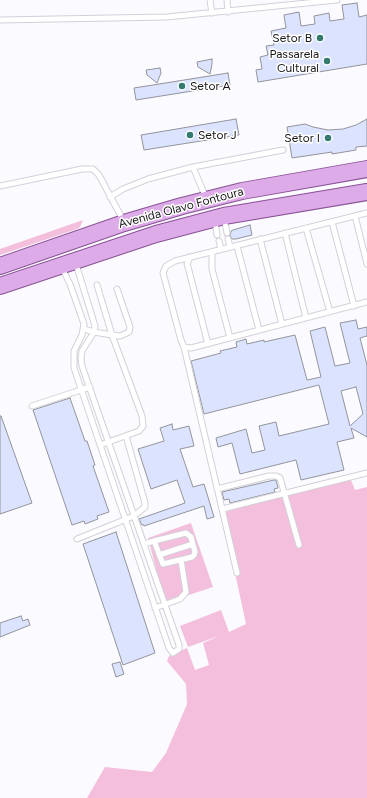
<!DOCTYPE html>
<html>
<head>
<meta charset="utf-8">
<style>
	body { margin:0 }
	canvas { display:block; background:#fbfaff }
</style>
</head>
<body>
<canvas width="367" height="798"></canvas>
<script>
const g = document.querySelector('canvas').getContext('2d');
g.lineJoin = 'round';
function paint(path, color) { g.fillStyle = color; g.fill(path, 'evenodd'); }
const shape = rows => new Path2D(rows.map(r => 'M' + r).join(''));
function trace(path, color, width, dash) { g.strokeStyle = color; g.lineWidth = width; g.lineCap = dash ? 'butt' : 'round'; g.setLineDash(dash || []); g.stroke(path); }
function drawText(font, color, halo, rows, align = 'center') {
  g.font = font + ' Figtree,sans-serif'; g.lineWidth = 3; g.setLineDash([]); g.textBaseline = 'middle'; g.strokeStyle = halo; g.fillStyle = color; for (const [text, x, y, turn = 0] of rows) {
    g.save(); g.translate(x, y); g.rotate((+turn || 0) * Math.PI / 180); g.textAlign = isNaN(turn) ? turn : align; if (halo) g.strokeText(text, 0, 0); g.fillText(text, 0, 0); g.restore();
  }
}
paint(shape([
	[83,220,80,227,77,229,0,255,0,249],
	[351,480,355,490,367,487,367,798,87,798,105,767,152,772,166,753,187,704,186,684,167,661,169,656,187,648,195,670,209,665,203,643,219,636,188,647,180,626,221,610,229,632,246,624,222,513,271,499],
	[191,523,213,587,165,603,148,538]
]), '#f4bfdd');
const building = shape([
	[357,3,359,17,367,15,367,64,258,82,256,70,262,69,260,57,268,55,266,46,274,45,271,31,286,28,284,15,299,12,301,26,315,24,314,16,329,13,330,21,344,19,342,5,357,3],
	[212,59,212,64,210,74,198,67,197,62,212,59],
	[160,68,161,73,157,83,147,75,146,70,160,68],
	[228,73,230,85,136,100,134,88,228,73],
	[236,119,239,135,144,150,141,135,236,119],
	[367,119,367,146,356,147,356,150,332,154,332,152,292,158,287,127,305,124,313,127,328,130,343,129,356,125,367,119],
	[250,225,252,235,236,239,232,239,230,236,231,231,233,230,250,225],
	[356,320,358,329,367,327,367,336,360,338,367,365,367,437,351,428,354,438,337,442,344,470,301,480,296,460,240,474,232,443,218,447,216,438,246,429,252,453,265,450,259,426,276,422,279,436,329,424,319,385,204,414,191,361,221,353,220,351,237,347,236,342,246,339,247,344,264,340,264,342,295,335,307,380,321,377,310,331,325,327,335,366,350,363,340,323,356,320],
	[356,387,363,414,350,426,341,391,356,387],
	[70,398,85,441,87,441,95,465,93,466,109,512,97,516,98,519,85,524,84,521,72,525,33,410,70,398],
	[0,416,1,416,32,503,0,514,0,416],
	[172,424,173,430,189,426,194,446,180,449,193,487,204,484,214,517,207,519,204,506,144,526,144,525,142,525,139,519,185,503,177,480,151,489,138,449,164,441,160,428,172,424],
	[274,480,276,480,278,488,274,489,275,492,230,503,229,499,224,500,222,492,274,480],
	[116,532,155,653,123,665,83,544,116,532],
	[21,616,23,621,28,619,30,625,0,637,0,623,21,616],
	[120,662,124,674,116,677,112,664,120,662]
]);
paint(building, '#dbe3ff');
trace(building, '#93949a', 1);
const lane = shape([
	[210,0,212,13],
	[227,0,228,12],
	[0,20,167,17,337,0],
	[193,167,206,198],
	[0,186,82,169,93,169,99,175,123,220],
	[110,197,123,189,148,179,193,167,283,150],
	[367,213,175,261,166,266,163,273,181,340,184,347,191,348,367,302],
	[355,216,367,264],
	[224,218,227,233],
	[215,221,217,235],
	[332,222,354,306],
	[306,228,330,312],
	[285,233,306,318],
	[228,239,230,247],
	[260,239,282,324],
	[219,241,221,249],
	[237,246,259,330],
	[212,252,212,269,230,338],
	[190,257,187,264,188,267,208,344],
	[62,268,70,284,84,324,82,335,74,351,74,368,169,648,173,653,179,649,179,645,82,366,81,359,82,351,94,332,95,326,76,264],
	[97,285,112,335,142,416,143,426,139,431,100,445],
	[84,329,94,332,112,335,120,336,129,332,130,327,117,289],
	[184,347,222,509,367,473],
	[32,406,90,387],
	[217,489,269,476,276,476,280,478,299,545],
	[222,509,237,573],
	[77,539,134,516,145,507,145,503,126,436],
	[144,544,154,541,186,533,191,537,195,552,194,555,192,557,163,564,154,541],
	[159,555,193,544],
	[155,608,180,599,186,592,181,560]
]);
const primary = shape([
	[0,266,124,223,182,206,242,191,367,169],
	[0,286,156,234,224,216,367,192]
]);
trace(lane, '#d2d1d7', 7);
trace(primary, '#895295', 18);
trace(lane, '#fff', 5);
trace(primary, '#ddabe8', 16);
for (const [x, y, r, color] of [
	[320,38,4,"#347a6f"],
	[327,61,4,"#347a6f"],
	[182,86,4,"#347a6f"],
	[190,135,4,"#347a6f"],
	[328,138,4,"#347a6f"]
]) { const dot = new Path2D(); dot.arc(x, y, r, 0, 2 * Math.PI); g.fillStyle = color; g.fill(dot); trace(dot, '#fff', 1.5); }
drawText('12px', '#161618', '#fff', [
	["Setor B",312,38],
	["Passarela",319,54],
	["Cultural",319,68],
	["Setor A",190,86,"left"],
	["Setor J",198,135,"left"],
	["Setor I",320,138]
], 'right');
drawText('12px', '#161618', '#fff', [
	["Avenida Olavo Fontoura",181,208,-15]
]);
</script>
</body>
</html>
